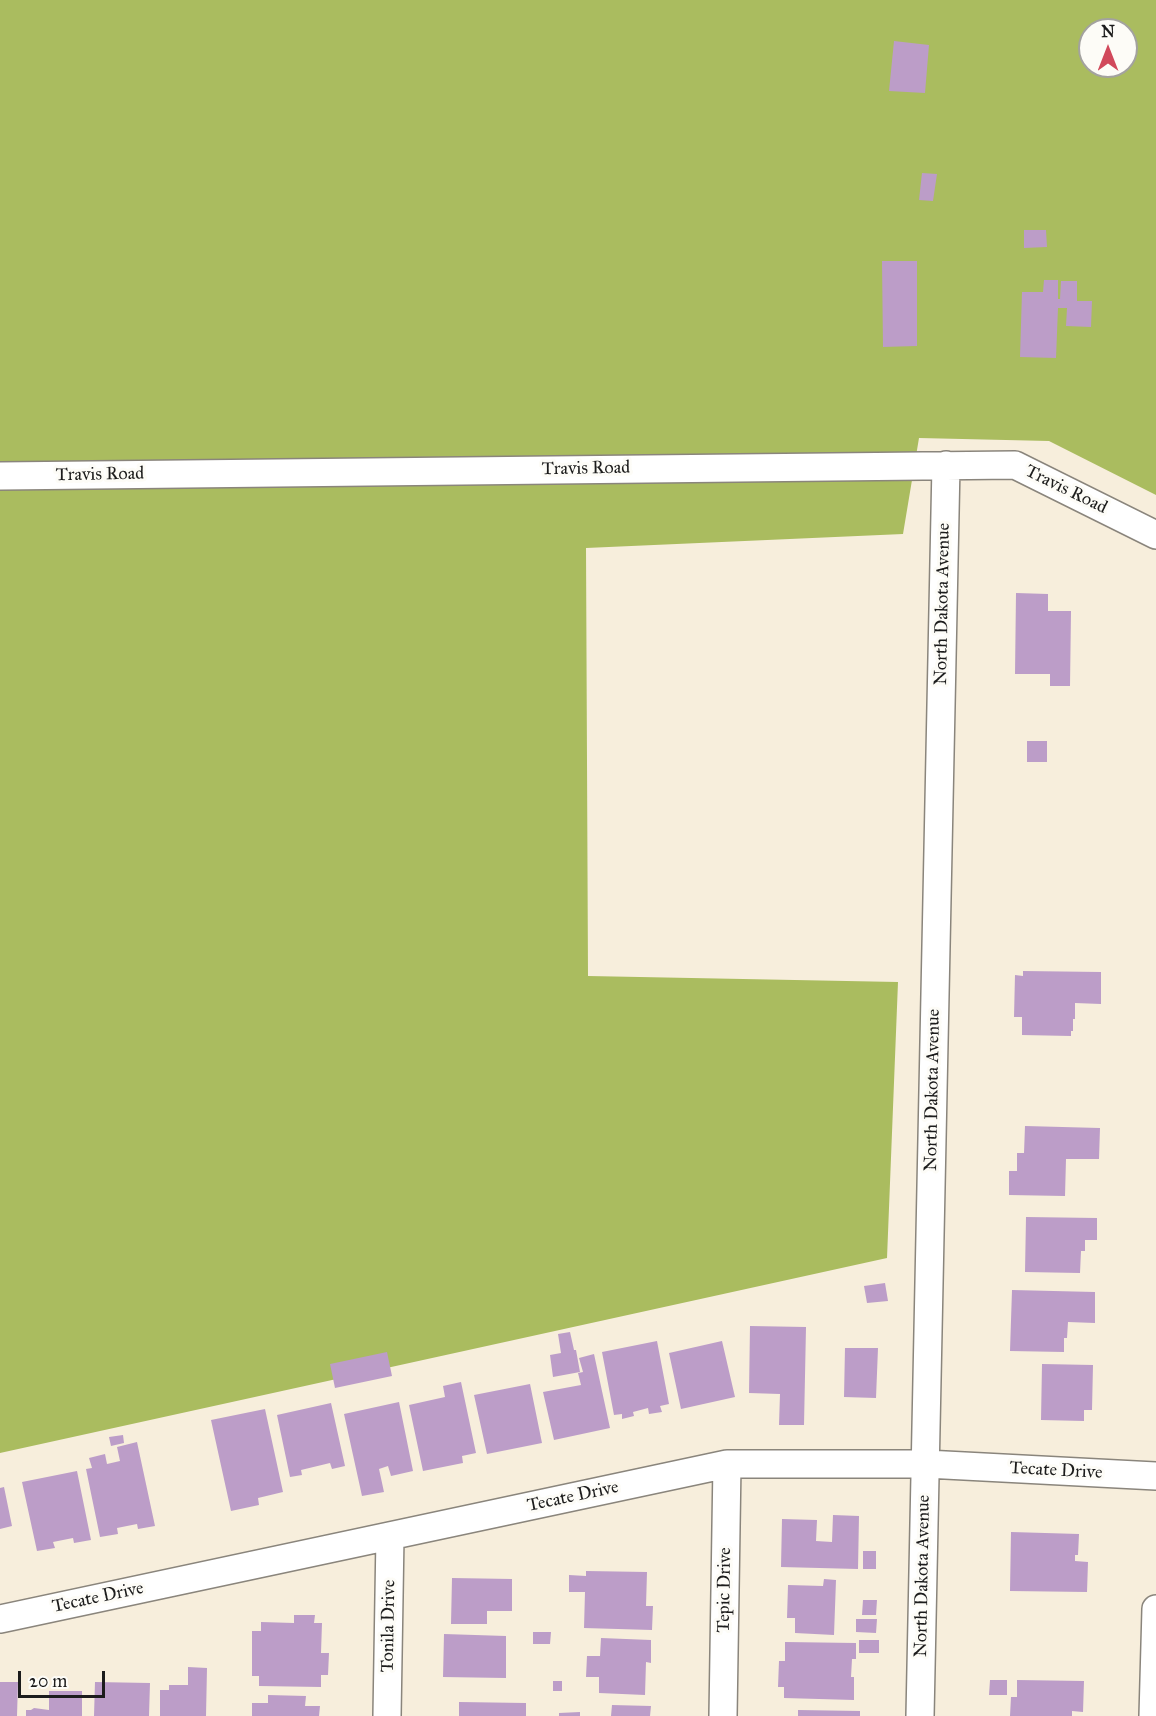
<!DOCTYPE html>
<html>
<head>
<meta charset="utf-8">
<style>
	body { margin:0 }
	#map { position:relative; width:1156px; height:1716px; overflow:hidden; background:#f7eedc; font-family:"IM FELL Great Primer",serif }
	canvas { display:block }
	.north { position:absolute; left:1078px; top:18px; width:60px; height:60px; box-sizing:border-box; background:#fdfcf7; border:2px solid #a3a29f; border-radius:50%; rotate:0deg; font-size:16px; font-weight:700; line-height:24px; text-align:center; color:#1c1c1c }
	.north::after { content:''; display:block; margin:auto; width:21px; height:27px; background:#d1495b; clip-path:polygon(50% 0,100% 100%,50% 72%,0 100%) }
	.scale { position:absolute; left:18px; top:1671px; width:87px; height:27px; box-sizing:border-box; border:3px solid #1c1c1c; border-top:0; padding-left:8px; font-size:18px; line-height:21px; white-space:nowrap; color:#1c1c1c; -webkit-text-stroke:4px #fdfcf7; paint-order:stroke }
</style>
</head>
<body>
<div id="map">
<canvas width="1156" height="1716"></canvas>
<div class="north">N</div>
<div class="scale">20 m</div>
</div>
<script>
const g = document.querySelector('canvas').getContext('2d');
g.lineJoin = 'round';
function paint(path, color) { g.fillStyle = color; g.fill(path, 'evenodd'); }
const shape = rows => new Path2D(rows.map(r => 'M' + r).join(''));
function trace(path, color, width, dash) { g.strokeStyle = color; g.lineWidth = width; g.lineCap = dash ? 'butt' : 'round'; g.setLineDash(dash || []); g.stroke(path); }
function drawText(font, color, halo, rows, align = 'center') {
  g.font = font + ' "IM FELL Great Primer",serif'; g.lineWidth = 6; g.setLineDash([]); g.textBaseline = 'middle'; g.strokeStyle = halo; g.fillStyle = color; for (const [text, x, y, turn = 0] of rows) {
    g.save(); g.translate(x, y); g.rotate((+turn || 0) * Math.PI / 180); g.textAlign = isNaN(turn) ? turn : align; if (halo) g.strokeText(text, 0, 0); g.fillText(text, 0, 0); g.restore();
  }
}
paint(shape([
	[0,0,1156,0,1156,495,1049,441,919,438,903,534,586,548,588,976,898,982,887,1258,0,1453],
	[1090,30,1126,30,1126,66,1090,66]
]), '#aabc5f');
paint(shape([
	[894,41,929,45,925,93,889,91],
	[922,173,937,174,933,201,919,200],
	[1024,230,1046,230,1047,247,1024,248],
	[882,261,917,261,917,346,883,347],
	[1044,280,1058,280,1058,299,1060,299,1061,281,1077,281,1077,301,1092,301,1091,327,1066,326,1067,308,1058,308,1056,358,1020,357,1022,292,1043,292],
	[1016,593,1048,594,1048,611,1071,611,1070,686,1050,686,1050,674,1015,674],
	[1027,741,1047,741,1047,762,1027,762],
	[1023,971,1101,972,1101,1004,1075,1003,1075,1019,1073,1019,1073,1031,1071,1031,1071,1036,1022,1035,1022,1017,1014,1017,1015,975,1023,976],
	[1025,1126,1100,1128,1099,1159,1066,1159,1065,1196,1009,1195,1009,1171,1017,1171,1017,1153,1024,1153],
	[1026,1217,1097,1218,1097,1240,1085,1240,1085,1251,1081,1251,1080,1273,1025,1272],
	[885,1283,888,1301,867,1303,864,1286],
	[1012,1290,1095,1292,1095,1323,1068,1322,1067,1338,1064,1338,1064,1352,1010,1351],
	[750,1326,806,1327,804,1425,779,1425,780,1394,749,1393],
	[570,1332,574,1350,576,1350,580,1372,553,1377,550,1355,561,1353,558,1334],
	[657,1341,669,1404,660,1406,662,1412,649,1414,648,1408,633,1412,634,1416,622,1419,622,1414,614,1415,602,1352],
	[722,1341,735,1397,681,1409,669,1353],
	[845,1348,878,1348,876,1398,844,1397],
	[387,1352,392,1376,335,1388,330,1364],
	[594,1354,610,1428,554,1440,543,1392,581,1385,578,1373,583,1372,579,1358],
	[1042,1364,1093,1365,1092,1410,1084,1410,1084,1421,1041,1420],
	[461,1382,476,1453,462,1456,463,1463,423,1471,409,1405,445,1397,443,1386],
	[530,1384,542,1443,487,1454,474,1395],
	[399,1402,413,1471,391,1476,388,1466,379,1469,384,1492,362,1496,344,1414],
	[331,1403,345,1466,332,1469,330,1463,301,1470,302,1475,290,1477,277,1415],
	[265,1409,283,1492,258,1498,259,1505,231,1511,211,1420],
	[123,1435,124,1443,111,1446,109,1437],
	[137,1442,155,1526,138,1529,137,1524,117,1528,118,1534,100,1537,86,1469,92,1468,89,1458,105,1454,107,1464,120,1461,117,1447],
	[77,1471,91,1540,74,1543,73,1538,53,1542,55,1548,37,1551,22,1482],
	[4,1487,12,1526,0,1529,0,1488],
	[833,1515,859,1516,858,1569,781,1567,782,1519,817,1520,816,1541,832,1542],
	[1011,1532,1079,1534,1078,1555,1075,1555,1075,1561,1088,1562,1087,1592,1010,1591],
	[863,1551,876,1551,876,1569,863,1569],
	[586,1571,647,1572,646,1606,653,1606,652,1630,584,1628,585,1592,569,1592,569,1575,586,1576],
	[452,1578,512,1579,512,1611,487,1611,487,1624,451,1624],
	[824,1579,836,1580,834,1635,795,1633,795,1618,787,1618,788,1585,823,1586],
	[863,1600,877,1600,876,1615,862,1615],
	[294,1615,315,1615,314,1623,322,1623,321,1653,329,1653,328,1675,321,1675,321,1687,259,1686,259,1676,252,1676,252,1631,261,1631,261,1622,294,1623],
	[856,1619,877,1619,876,1633,856,1632],
	[533,1632,551,1632,550,1644,533,1644],
	[444,1634,506,1636,506,1678,443,1677],
	[601,1638,651,1640,651,1663,646,1662,645,1695,599,1693,599,1677,586,1677,587,1656,600,1656],
	[859,1640,879,1640,879,1653,859,1653],
	[785,1642,856,1643,856,1659,852,1659,851,1677,854,1677,854,1700,784,1698,784,1687,778,1687,779,1661,785,1661],
	[188,1667,207,1668,206,1716,160,1716,160,1690,169,1690,169,1685,188,1685],
	[990,1680,1007,1680,1007,1695,989,1695],
	[1017,1680,1084,1681,1083,1712,1072,1711,1072,1716,1010,1716,1011,1697,1017,1697],
	[553,1681,562,1681,562,1691,553,1691],
	[0,1682,18,1682,17,1716,0,1716],
	[95,1682,150,1683,149,1716,94,1716],
	[49,1691,82,1691,82,1716,26,1716,26,1710,31,1710,34,1708,49,1710],
	[268,1695,306,1696,305,1706,320,1706,319,1716,252,1716,252,1703,268,1703],
	[459,1702,526,1703,526,1716,459,1716],
	[612,1705,651,1706,650,1716,611,1716],
	[798,1710,860,1711,860,1716,798,1716],
	[580,1712,580,1716,559,1716,559,1713]
]), '#bc9dc8');
const minor = shape([
	[0,476,1015,465,1156,535],
	[0,1619,727,1464,926,1464,1156,1476],
	[387,1716,390,1536],
	[723,1716,727,1464],
	[920,1716,946,465],
	[1153,1716,1156,1609]
]);
trace(minor, '#8a857c', 30);
trace(minor, '#fff', 27);
drawText('18px', '#1c1c1c', '#fdfcf7', [
	["Travis Road",586,469,-1],
	["Travis Road",100,475,-1],
	["Travis Road",1066,490,26],
	["North Dakota Avenue",943,604,-89],
	["North Dakota Avenue",933,1090,-89],
	["Tecate Drive",1056,1471,3],
	["Tecate Drive",573,1497,-12],
	["North Dakota Avenue",923,1576,-89],
	["Tepic Drive",725,1590,-89],
	["Tecate Drive",98,1598,-12],
	["Tonila Drive",389,1626,-89]
]);
</script>
</body>
</html>
